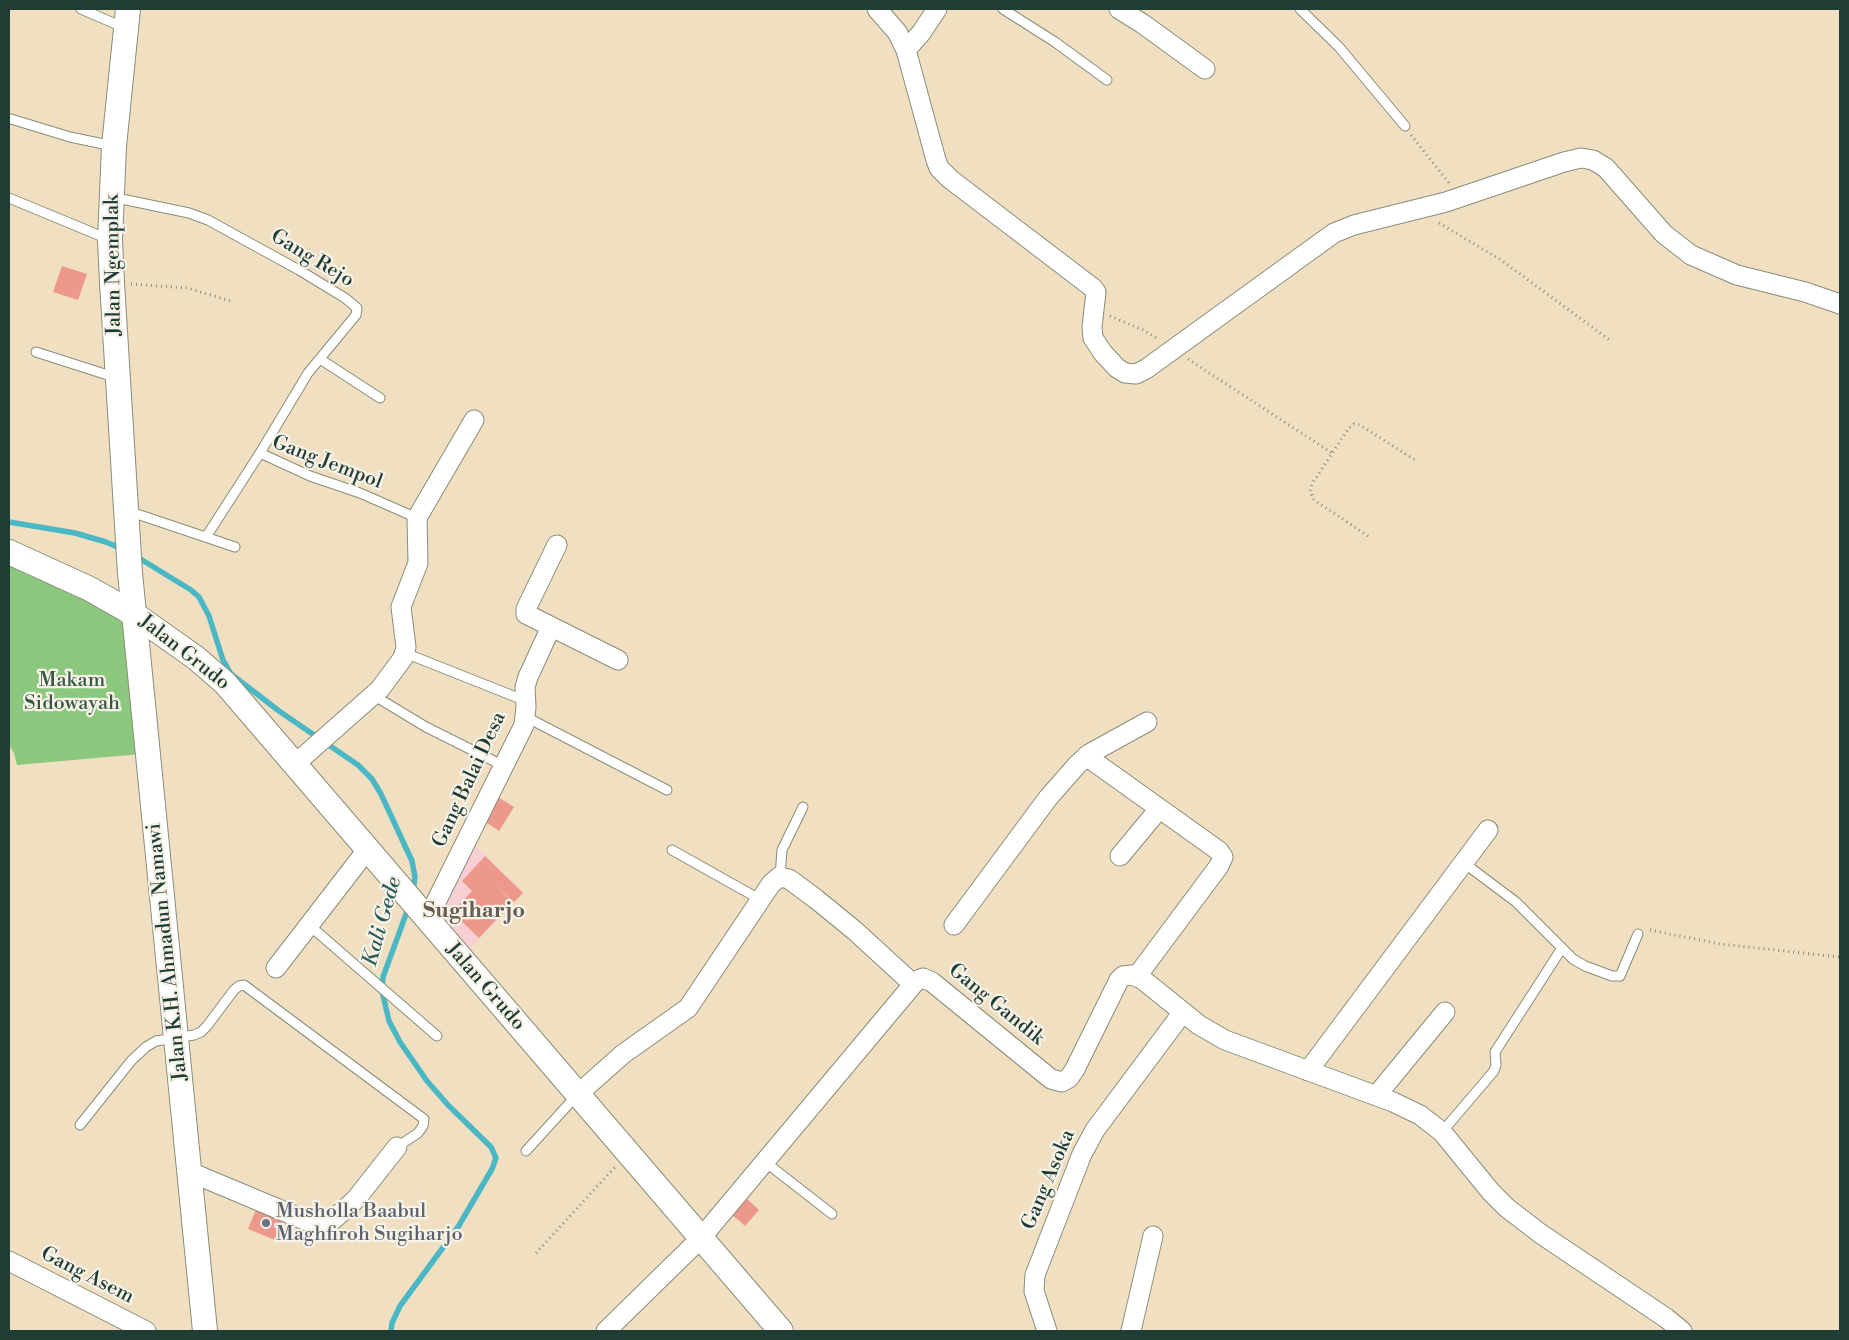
<!DOCTYPE html>
<html>
<head>
<meta charset="utf-8">
<style>
	body { margin:0 }
	#map { position:relative; width:1849px; height:1340px; overflow:hidden; background:#f0dfc1; font-family:"Libre Bodoni",serif }
	canvas { display:block }
	.frame { position:absolute; inset:0; border:10px solid #1f3d34; pointer-events:none }
</style>
</head>
<body>
<div id="map">
<canvas width="1849" height="1340"></canvas>
<div class="frame"></div>
</div>
<script>
const g = document.querySelector('canvas').getContext('2d');
g.lineJoin = 'round';
function paint(path, color) { g.fillStyle = color; g.fill(path, 'evenodd'); }
const shape = rows => new Path2D(rows.map(r => 'M' + r).join(''));
function trace(path, color, width, dash) { g.strokeStyle = color; g.lineWidth = width; g.lineCap = dash ? 'butt' : 'round'; g.setLineDash(dash || []); g.stroke(path); }
function drawText(font, color, halo, rows, align = 'center') {
  g.font = font + ' "Libre Bodoni",serif'; g.lineWidth = 4.5; g.setLineDash([]); g.textBaseline = 'middle'; g.strokeStyle = halo; g.fillStyle = color; for (const [text, x, y, turn = 0] of rows) {
    g.save(); g.translate(x, y); g.rotate((+turn || 0) * Math.PI / 180); g.textAlign = isNaN(turn) ? turn : align; if (halo) g.strokeText(text, 0, 0); g.fillText(text, 0, 0); g.restore();
  }
}
paint(shape([
	[472,843,524,892,465,954,433,919]
]), '#f7cfd4');
paint(shape([
	[9,561,38,574,115,616,126,627,141,754,17,765,14,753,9,745]
]), '#8bc87d');
trace(shape([
	[9,522,75,533,106,542,122,549],
	[134,555,191,590,199,597,209,616,223,660,231,674,279,711,358,765,372,779,381,794,412,861,415,877,413,892],
	[391,1331,392,1323,400,1306,458,1227,492,1169,496,1158,491,1147,448,1105,427,1081,400,1042,389,1021,382,991,383,977,409,906]
]), '#4ab7c5', 5.5);
paint(shape([
	[62,266,87,274,78,300,53,292],
	[496,796,514,807,499,831,481,819],
	[485,856,523,893,514,902,492,882,513,902,479,938,452,912,472,891,462,881],
	[744,1196,759,1210,745,1226,730,1213],
	[257,1207,284,1218,275,1240,248,1229]
]), '#ec998c');
const service = shape([
	[81,9,125,28],
	[1003,9,1055,42,1107,80],
	[1300,9,1339,47,1405,126],
	[11,119,70,137,113,146],
	[112,197,189,213,208,220,299,270,345,298,357,308,356,315,308,373,260,453],
	[9,198,108,239],
	[36,352,117,378],
	[320,359,380,398],
	[128,511,235,547],
	[206,537,260,453,310,476,360,493,417,518],
	[405,653,526,701],
	[373,695,426,727,504,766],
	[526,717,667,790],
	[672,850,761,900],
	[1464,863,1516,902,1573,959,1585,966,1612,976,1620,976,1638,934],
	[780,877,782,850,803,807],
	[309,925,437,1036],
	[80,1125,131,1061,146,1047,156,1041,194,1035,201,1032,207,1026,234,990,239,986,244,985,424,1119,423,1126,418,1133,397,1147],
	[1442,1132,1494,1071,1496,1065,1495,1052,1562,948],
	[526,1151,577,1095],
	[764,1161,832,1214]
]);
const minor = shape([
	[877,9,897,32,906,50,921,33,937,9],
	[1119,9,1143,24,1205,69],
	[906,50,936,160,939,168,950,179,1093,288,1096,292,1092,327,1093,338,1103,353,1117,368,1125,373,1136,374,1146,369,1334,233,1354,225,1446,202,1564,162,1581,158,1593,160,1606,168,1664,234,1691,255,1737,275,1805,292,1840,304],
	[557,545,526,609,526,614,618,660],
	[1086,756,1219,851,1223,857,1219,866,1137,976],
	[295,764,380,689,403,658,406,647,401,607,418,563,417,518,474,420],
	[1120,856,1159,809],
	[427,920,524,725,526,707,525,687,528,677,551,627],
	[954,925,1048,798,1077,765,1089,754,1147,722],
	[276,968,367,850],
	[1308,1071,1488,830],
	[577,1095,623,1054,688,1008,771,884,779,877,789,879,816,899,854,930,913,984],
	[1376,1096,1445,1012],
	[190,1172,314,1224,322,1225,334,1219,356,1199,397,1147],
	[9,1261,146,1331],
	[606,1331,701,1238,916,981,923,978,932,982,1051,1079,1062,1082,1069,1078,1075,1069,1119,980,1123,976,1131,975,1142,979,1199,1025,1225,1040,1393,1102,1420,1115,1442,1132,1491,1192,1507,1208,1541,1234,1666,1318,1682,1331],
	[1047,1331,1034,1291,1035,1275,1082,1154,1095,1130,1183,1012],
	[1131,1331,1153,1236]
]);
const tertiary = shape([
	[128,9,114,146,110,240,112,283,130,573,205,1331],
	[9,552,90,589,134,614,196,658,225,683,781,1331]
]);
trace(service, '#888e7a', 11);
trace(minor, '#888e7a', 21);
trace(tertiary, '#888e7a', 26);
trace(shape([
	[1411,135,1449,183],
	[1439,223,1501,260,1611,341],
	[131,284,187,288,231,301],
	[1110,316,1143,330,1158,339],
	[1188,359,1332,453],
	[1368,536,1314,500,1310,491,1312,484,1348,429,1354,424,1360,425,1415,460],
	[1650,930,1720,944,1840,957],
	[536,1253,615,1167]
]), '#888e7a', 3, [1, 4]);
trace(service, '#fff', 9);
trace(minor, '#fff', 19);
trace(tertiary, '#fff', 24);
for (const [x, y, r, color] of [
	[266,1223,5,"#6b7280"]
]) { const dot = new Path2D(); dot.arc(x, y, r, 0, 2 * Math.PI); g.fillStyle = color; g.fill(dot); trace(dot, '#f7f3e8', 2); }
drawText('20px', '#1f3d34', '#f7f3e8', [
	["Gang Rejo",312,259,31],
	["Jalan Ngemplak",114,265,-91],
	["Gang Jempol",327,463,21],
	["Jalan Grudo",184,653,38],
	["Gang Balai Desa",470,780,-65],
	["Jalan K.H. Ahmadun Namawi",168,952,-96],
	["Jalan Grudo",485,987,49],
	["Gang Gandik",996,1005,39],
	["Gang Asoka",1049,1180,-67],
	["Gang Asem",87,1276,27]
]);
drawText('20px', '#355943', '#f7f3e8', [
	["Makam",72,681],
	["Sidowayah",72,704]
]);
drawText('20px', '#5b616d', '#f7f3e8', [
	["Musholla Baabul",276,1212],
	["Maghfiroh Sugiharjo",276,1235]
], 'left');
drawText('italic 21px', '#2a5c58', '#f7f3e8', [
	["Kali Gede",383,922,-74]
]);
drawText('bold 22px', '#675d53', '#f7f3e8', [
	["Sugiharjo",474,912]
]);
</script>
</body>
</html>
